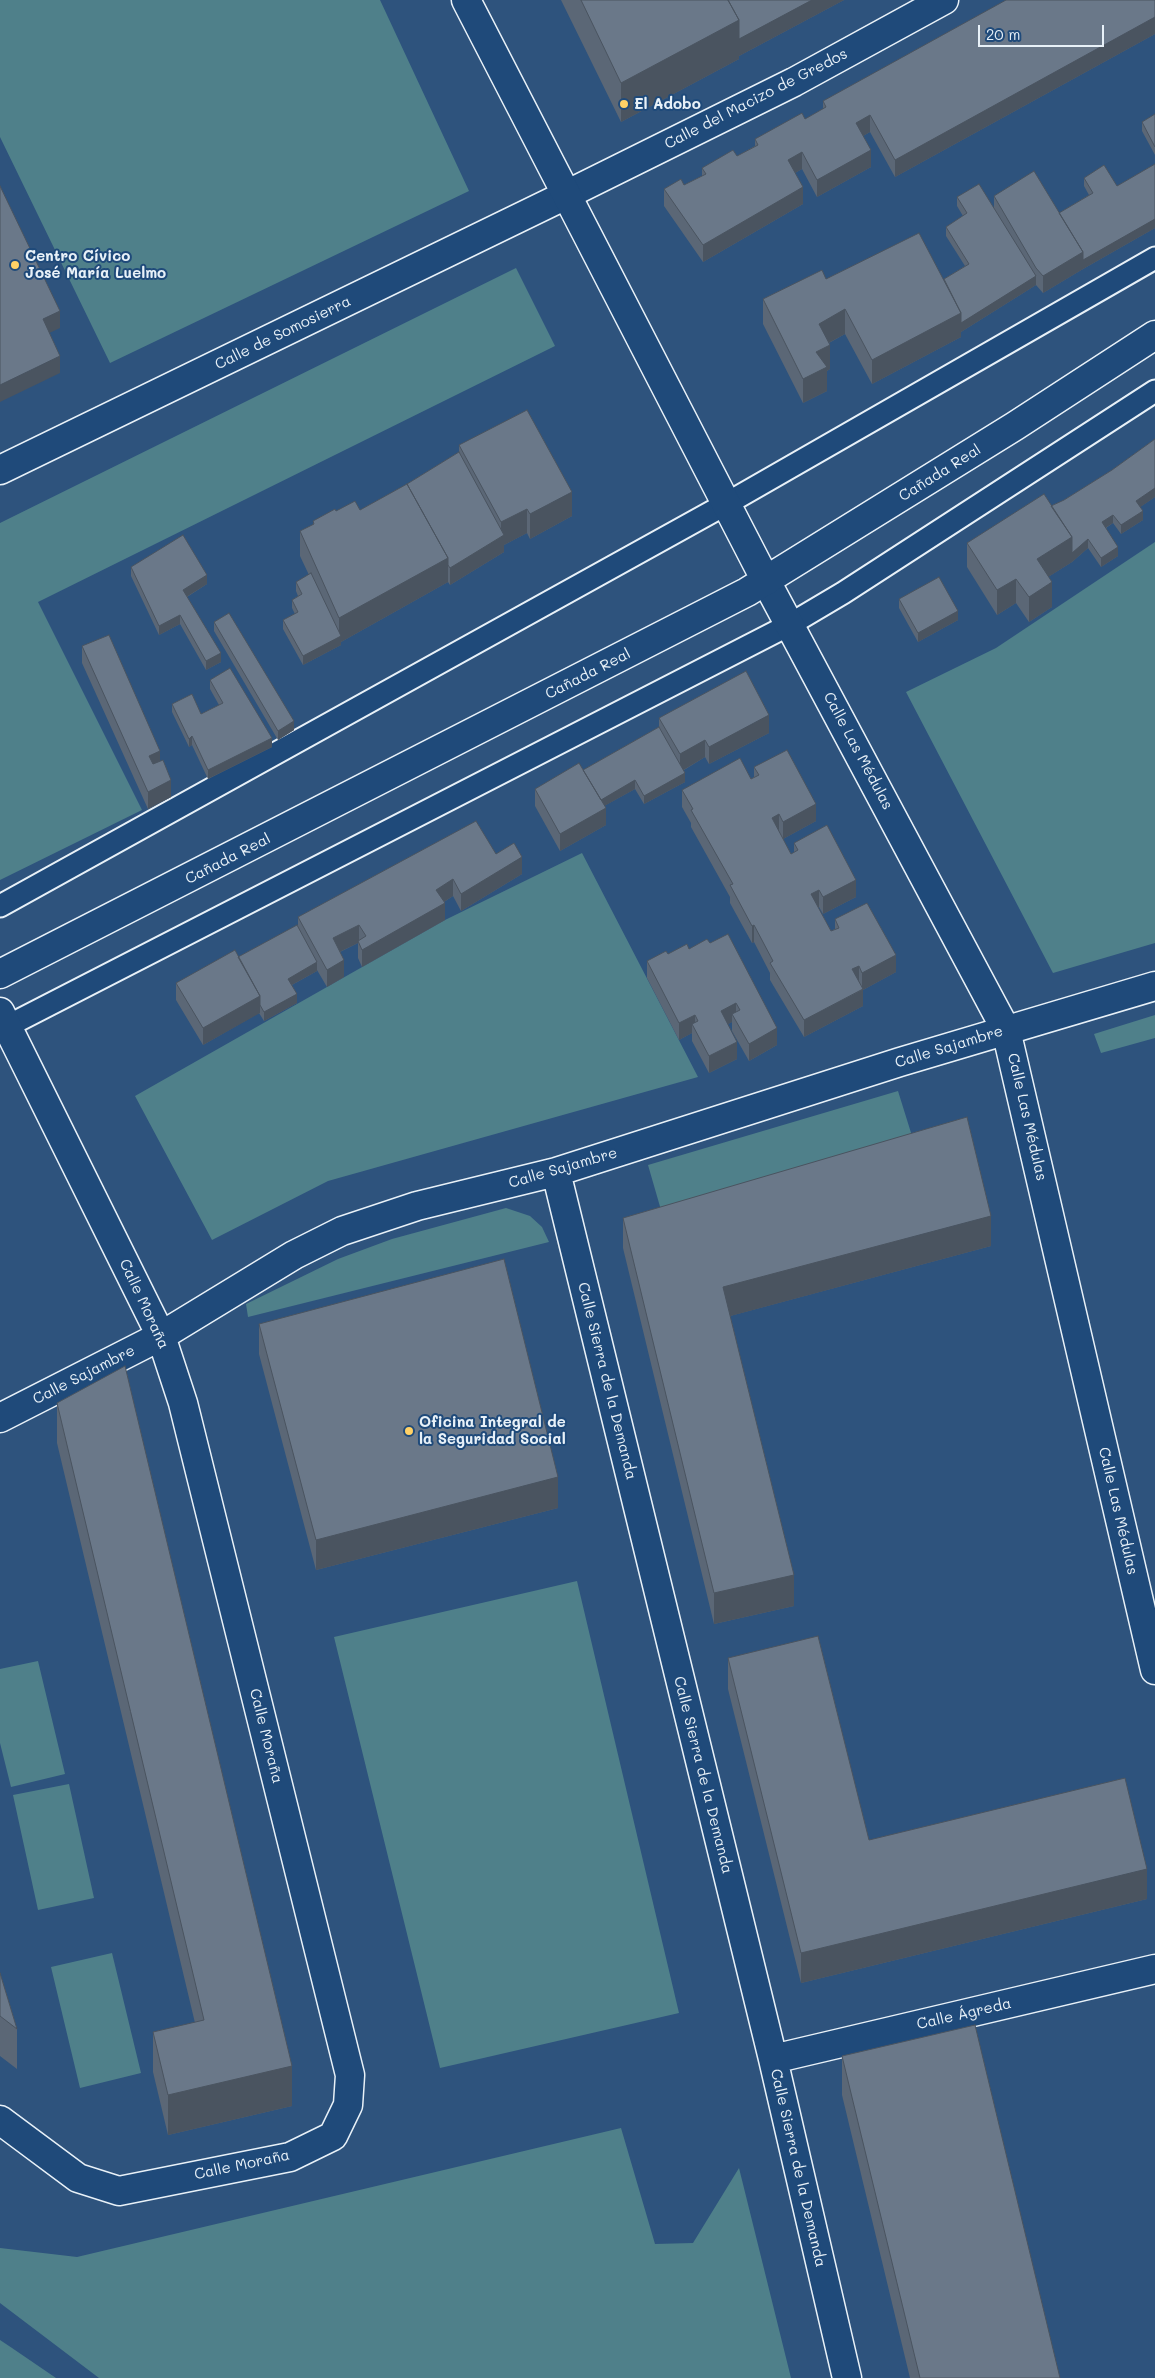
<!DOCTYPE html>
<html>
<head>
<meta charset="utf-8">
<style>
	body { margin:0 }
	#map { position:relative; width:1155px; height:2378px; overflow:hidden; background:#2e537d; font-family:Mali,sans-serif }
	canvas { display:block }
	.scale { position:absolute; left:978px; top:25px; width:126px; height:22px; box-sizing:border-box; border:2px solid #e8f1f8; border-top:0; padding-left:6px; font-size:15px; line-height:18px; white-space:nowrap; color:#e8f1f8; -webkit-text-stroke:4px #1f4a7a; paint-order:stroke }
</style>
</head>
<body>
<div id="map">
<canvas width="1155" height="2378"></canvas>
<div class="scale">20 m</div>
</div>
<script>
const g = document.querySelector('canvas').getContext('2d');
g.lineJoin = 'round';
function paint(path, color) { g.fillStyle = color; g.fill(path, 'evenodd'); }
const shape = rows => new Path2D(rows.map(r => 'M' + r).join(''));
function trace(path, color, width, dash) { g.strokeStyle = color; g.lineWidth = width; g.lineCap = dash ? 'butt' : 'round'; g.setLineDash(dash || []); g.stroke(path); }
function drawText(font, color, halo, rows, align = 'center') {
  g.font = font + ' Mali,sans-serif'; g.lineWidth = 4; g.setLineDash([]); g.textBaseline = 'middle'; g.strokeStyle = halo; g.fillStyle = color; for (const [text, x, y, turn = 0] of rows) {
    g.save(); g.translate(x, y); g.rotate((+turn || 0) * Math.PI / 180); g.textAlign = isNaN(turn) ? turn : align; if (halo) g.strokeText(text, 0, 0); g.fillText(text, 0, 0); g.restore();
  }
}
paint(shape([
	[0,0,380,0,469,191,110,363,0,137],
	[516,268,555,346,38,602,142,810,0,880,0,523],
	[1155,542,1155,943,1053,973,906,692,996,648],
	[582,853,698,1077,328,1181,212,1240,135,1096,445,920],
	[1155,1015,1155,1038,1101,1053,1094,1034],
	[898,1091,912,1136,661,1210,648,1165],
	[506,1208,530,1216,542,1227,549,1242,248,1317,246,1304,338,1259,392,1239],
	[577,1581,679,2013,440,2068,334,1637],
	[38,1661,65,1774,11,1787,0,1743,0,1669],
	[69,1784,94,1898,38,1910,13,1795],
	[112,1953,141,2073,80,2088,51,1967],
	[621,2128,655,2244,693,2243,739,2168,791,2378,99,2378,0,2303,0,2248,77,2257],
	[0,2340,12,2348,56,2378,0,2378]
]), '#4f808a');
const lane = shape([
	[0,906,726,504,1155,258],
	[0,1030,789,625,843,593,1155,391]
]);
const street = shape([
	[0,470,566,195,794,82,944,0],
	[766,581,1006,1030,1155,1670],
	[0,1012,161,1336,183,1403,350,2075,348,2105,333,2136,290,2157,119,2191,78,2178,0,2120],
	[556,1172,773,2059,847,2378],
	[0,1418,161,1336,294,1255,342,1231,417,1206,556,1172,900,1062,1155,986],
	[773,2059,1155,1969]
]);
const secondary = shape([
	[466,0,766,581],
	[0,974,747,592,1015,426,1155,335]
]);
trace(lane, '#e8f1f8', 25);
trace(street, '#e8f1f8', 31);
trace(secondary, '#e8f1f8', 31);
trace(lane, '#1f4a7a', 21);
trace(street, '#1f4a7a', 28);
trace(secondary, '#1f4a7a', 28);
paint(shape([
	[561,0,844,0,739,56,739,59,621,122],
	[1155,0,1155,34,895,177,870,132,863,136,871,167,817,197,802,169,795,173,803,204,703,262,664,206,664,189,684,185,702,176,702,168,737,156,755,146,755,139,805,119,823,109,823,101],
	[1155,114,1155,155,1142,131,1142,122],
	[1155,164,1155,228,1083,269,1043,293,1036,285,961,332,961,337,872,384,845,334,829,343,830,369,827,371,827,391,803,403,763,324,763,299,826,279,944,279,965,266,946,236,946,227,963,216,957,206,957,197,994,209,994,196,1059,213,1089,195,1084,186,1084,178,1117,186],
	[1155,439,1155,497,1140,507,1143,520,1121,534,1113,523,1106,528,1118,556,1101,567,1088,548,1072,562,1048,577,1052,607,1029,622,1016,603,997,615,967,567,967,543,1064,500,1112,470],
	[459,445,572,516,530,539,527,533,504,545,504,552,450,585,448,582,341,642,341,645,303,665,283,629,283,620,295,614,292,608,292,600,298,596,296,591,296,582,309,575,300,556,300,531,313,525,313,521,336,511,360,510,407,484,459,452],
	[131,567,207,584,187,597,221,662,206,670,180,624,159,635,131,576],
	[899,599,958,620,918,642,899,608],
	[214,622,294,730,278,740,214,631],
	[82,646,160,761,171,797,148,809,82,663],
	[210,680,272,747,208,779,192,745,189,747,172,712,172,704,201,714,219,705,210,689],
	[659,718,769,733,709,764,705,757,684,770,685,782,644,804,635,789,604,806,606,825,560,851,535,806,535,789,583,770,659,727],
	[754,767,816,821,783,839,791,854,794,852,794,843,856,897,823,914,819,907,818,907,831,931,835,929,835,919,896,972,863,990,863,1006,804,1037,770,980,770,973,754,942,752,943,730,903,730,897,691,827,691,823,682,807,682,790,751,779,754,777],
	[496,854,522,874,461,911,453,896,444,902,445,920,362,967,358,958,358,943,340,952,344,977,327,987,317,970,317,971,292,985,297,1003,264,1021,259,1013,203,1045,176,1000,176,983,238,957,298,925,298,917],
	[689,949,777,1045,749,1061,732,1031,732,1022,728,1024,737,1059,709,1073,692,1041,692,1033,679,1040,647,978,647,961],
	[623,1218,991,1246,730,1316,794,1606,714,1624,623,1248],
	[259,1324,558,1508,316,1570,259,1354],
	[57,1403,292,2106,168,2135,153,2072,153,2032,195,2023,57,1443],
	[728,1658,869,1840,1147,1899,801,1983,728,1689],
	[0,1973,17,2029,17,2069,0,2056],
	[842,2056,1060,2378,910,2378,842,2095]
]), '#5b6776');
paint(shape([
	[812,0,844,0,739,56,739,59,621,122,621,83,739,20],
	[1155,17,1155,34,895,177,895,160],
	[870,115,870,132,856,140,856,123],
	[871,150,871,167,817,197,817,180],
	[802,152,802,169,788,177,788,160],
	[803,187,803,204,703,262,703,245],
	[1155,219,1155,228,1083,269,1043,293,1043,276,1083,252],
	[1036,276,1036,285,961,332,961,337,872,384,872,360,961,313],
	[845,309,845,334,819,348,819,324],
	[60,311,60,328,43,336,43,319],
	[830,345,830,369,827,371,827,391,803,403,803,379,816,352],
	[60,356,60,373,0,402,0,385],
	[1155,488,1155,497,1136,510,1136,501],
	[572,492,572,516,530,539,530,514],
	[527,509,527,533,504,545,504,552,450,585,450,568,501,537,501,522],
	[1143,511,1143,520,1121,534,1121,525],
	[1113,515,1113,523,1102,530,1102,522],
	[1072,537,1088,539,1088,548,1072,562,1037,584,1037,559],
	[1118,547,1118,556,1101,567,1101,558],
	[448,558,448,582,341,642,341,645,303,665,303,656,339,637,339,618],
	[207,575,207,584,183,599,183,590],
	[1016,579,1016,603,997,615,997,590],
	[1052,582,1052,607,1029,622,1029,597],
	[958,611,958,620,918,642,918,633],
	[180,615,180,624,159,635,159,626],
	[221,653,221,662,206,670,206,661],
	[769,715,769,733,709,764,709,747],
	[294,721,294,730,278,740,278,731],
	[192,736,192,745,189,747,189,739],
	[272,738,272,747,208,779,208,770],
	[705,740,705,757,680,772,680,754],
	[160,751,160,768,149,773,149,756],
	[685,773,685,782,644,804,644,796],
	[171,780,171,797,148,809,148,792],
	[635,780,635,789,597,810,597,802],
	[816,804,816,821,783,839,783,822],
	[606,808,606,825,560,851,560,834],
	[779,814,779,831,772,818],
	[522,857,522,874,461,911,461,894],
	[453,879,453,896,436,907,436,890],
	[856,880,856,897,823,914,823,897],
	[819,890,819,907,811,911,811,894],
	[445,903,445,920,362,967,362,950],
	[359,925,359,942,358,941,358,943,333,955,333,938],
	[754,925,754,942,752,943,752,926],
	[896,955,896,972,863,990,863,1006,804,1037,804,1020,862,990,862,973],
	[344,960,344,977,327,987,327,970],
	[317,962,317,971,288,987,288,979],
	[859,966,859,983,852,969],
	[297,994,297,1003,264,1021,264,1012],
	[260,996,260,1013,203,1045,203,1028],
	[736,1003,736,1020,732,1014,732,1022,721,1028,721,1011],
	[695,1015,695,1028,692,1024,692,1033,679,1040,679,1023],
	[777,1028,777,1045,749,1061,749,1044],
	[737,1042,737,1059,709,1073,709,1056],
	[991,1216,991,1246,723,1318,723,1287],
	[558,1477,558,1508,316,1570,316,1540],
	[794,1575,794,1606,714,1624,714,1593],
	[1147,1869,1147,1899,801,1983,801,1953],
	[292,2066,292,2106,168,2135,168,2095]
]), '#4a5460');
const building = shape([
	[581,0,728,0,739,20,621,83,581,0],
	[728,0,812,0,739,39,739,20,728,0],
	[1006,0,1155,0,1155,17,895,160,870,115,856,123,871,150,817,180,802,152,788,160,803,187,703,245,664,189,681,179,684,185,706,174,702,168,733,150,737,156,758,145,755,139,802,113,805,119,826,107,823,101,1006,0],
	[1155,114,1155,147,1142,122,1155,114],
	[1155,164,1155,219,1083,260,1083,252,1059,213,1093,193,1084,178,1104,165,1117,186,1155,164],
	[1034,171,1083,252,1043,276,1036,268,994,196,1034,171],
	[979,184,1036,276,961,323,961,313,944,279,969,264,946,227,967,213,957,197,979,184],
	[0,186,60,311,43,319,60,356,0,385,0,186],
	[919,233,961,313,872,360,845,309,819,324,830,345,816,352,827,367,803,379,763,299,822,270,826,279,919,233],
	[527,410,572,492,530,514,527,509,501,522,459,445,527,410],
	[1155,439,1155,488,1136,501,1143,511,1121,525,1113,515,1102,522,1118,547,1101,558,1088,539,1072,553,1072,537,1051,506,1064,500,1112,470,1155,439],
	[459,452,504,535,450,568,448,565,448,558,407,484,459,452],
	[407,484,448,558,339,618,300,531,314,524,313,521,335,509,336,511,355,501,360,510,407,484],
	[1044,494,1072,537,1037,559,1052,582,1029,597,1016,579,997,590,967,543,1044,494],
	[183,535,207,575,183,590,221,653,206,661,180,615,159,626,131,567,183,535],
	[311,573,341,636,303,656,283,620,298,612,292,600,302,594,296,582,311,573],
	[939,577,958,611,918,633,899,599,939,577],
	[229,613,294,721,278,731,214,622,229,613],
	[109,635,160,751,149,756,153,764,163,760,171,780,148,792,82,646,109,635],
	[230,668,272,738,208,770,192,736,189,739,172,704,192,694,201,714,223,703,210,680,230,668],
	[746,671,769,715,709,747,705,740,680,754,659,718,746,671],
	[659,727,685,773,644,796,635,780,601,800,583,770,659,727],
	[787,750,816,804,783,822,779,814,772,818,791,854,798,850,794,843,827,825,856,880,823,897,819,890,811,894,831,931,839,928,835,919,867,903,896,955,862,973,859,966,852,969,863,989,804,1020,770,963,773,961,754,925,752,926,730,885,733,884,691,810,693,809,682,790,740,758,751,779,759,775,754,767,787,750],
	[579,763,606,808,560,834,535,789,579,763],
	[476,821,496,854,514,843,522,857,461,894,453,879,436,890,445,903,362,950,358,941,366,936,359,925,333,938,344,960,327,970,298,917,476,821],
	[297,925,317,962,288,979,297,994,264,1012,260,1005,260,996,238,957,297,925],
	[728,934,777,1028,749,1044,732,1014,740,1010,736,1003,721,1011,737,1042,709,1056,692,1024,698,1021,695,1015,679,1023,647,961,666,951,668,954,687,944,689,949,707,939,710,943,728,934],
	[235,950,260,996,203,1028,176,983,235,950],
	[967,1117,991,1216,723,1287,794,1575,714,1593,623,1218,967,1117],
	[504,1259,558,1477,316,1540,259,1324,504,1259],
	[125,1366,292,2066,168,2095,153,2032,204,2020,57,1403,125,1366],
	[818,1636,869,1840,1125,1778,1147,1869,801,1953,728,1658,818,1636],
	[0,1973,17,2029,0,2016,0,1973],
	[975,2025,1060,2378,920,2378,842,2056,975,2025]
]);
paint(building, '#6a7889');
trace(building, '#4a5460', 1);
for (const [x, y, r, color] of [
	[624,104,5,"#ffd166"],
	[15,265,5,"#ffd166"],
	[409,1431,5,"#ffd166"]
]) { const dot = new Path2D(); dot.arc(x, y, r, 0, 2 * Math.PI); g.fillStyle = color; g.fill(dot); trace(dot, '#1f4a7a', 2); }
drawText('15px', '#e8f1f8', '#1f4a7a', [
	["Calle del Macizo de Gredos",756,99,-27],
	["Calle de Somosierra",283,333,-26],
	["Cañada Real",940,473,-32],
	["Cañada Real",588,674,-27],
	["Calle Las Médulas",858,751,62],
	["Cañada Real",228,859,-27],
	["Calle Sajambre",949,1047,-17],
	["Calle Las Médulas",1027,1117,77],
	["Calle Sajambre",563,1168,-16],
	["Calle Moraña",144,1304,65],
	["Calle Sajambre",84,1375,-27],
	["Calle Sierra de la Demanda",607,1381,76],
	["Calle Las Médulas",1118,1511,77],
	["Calle Moraña",266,1736,76],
	["Calle Sierra de la Demanda",703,1775,76],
	["Calle Ágreda",964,2014,-13],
	["Calle Moraña",242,2165,-12],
	["Calle Sierra de la Demanda",798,2168,77]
]);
drawText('bold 15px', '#e8f1f8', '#1f4a7a', [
	["El Adobo",634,104],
	["Centro Cívico",25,256],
	["José María Luelmo",25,273],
	["Oficina Integral de",419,1422],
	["la Seguridad Social",419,1439]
], 'left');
</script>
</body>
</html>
